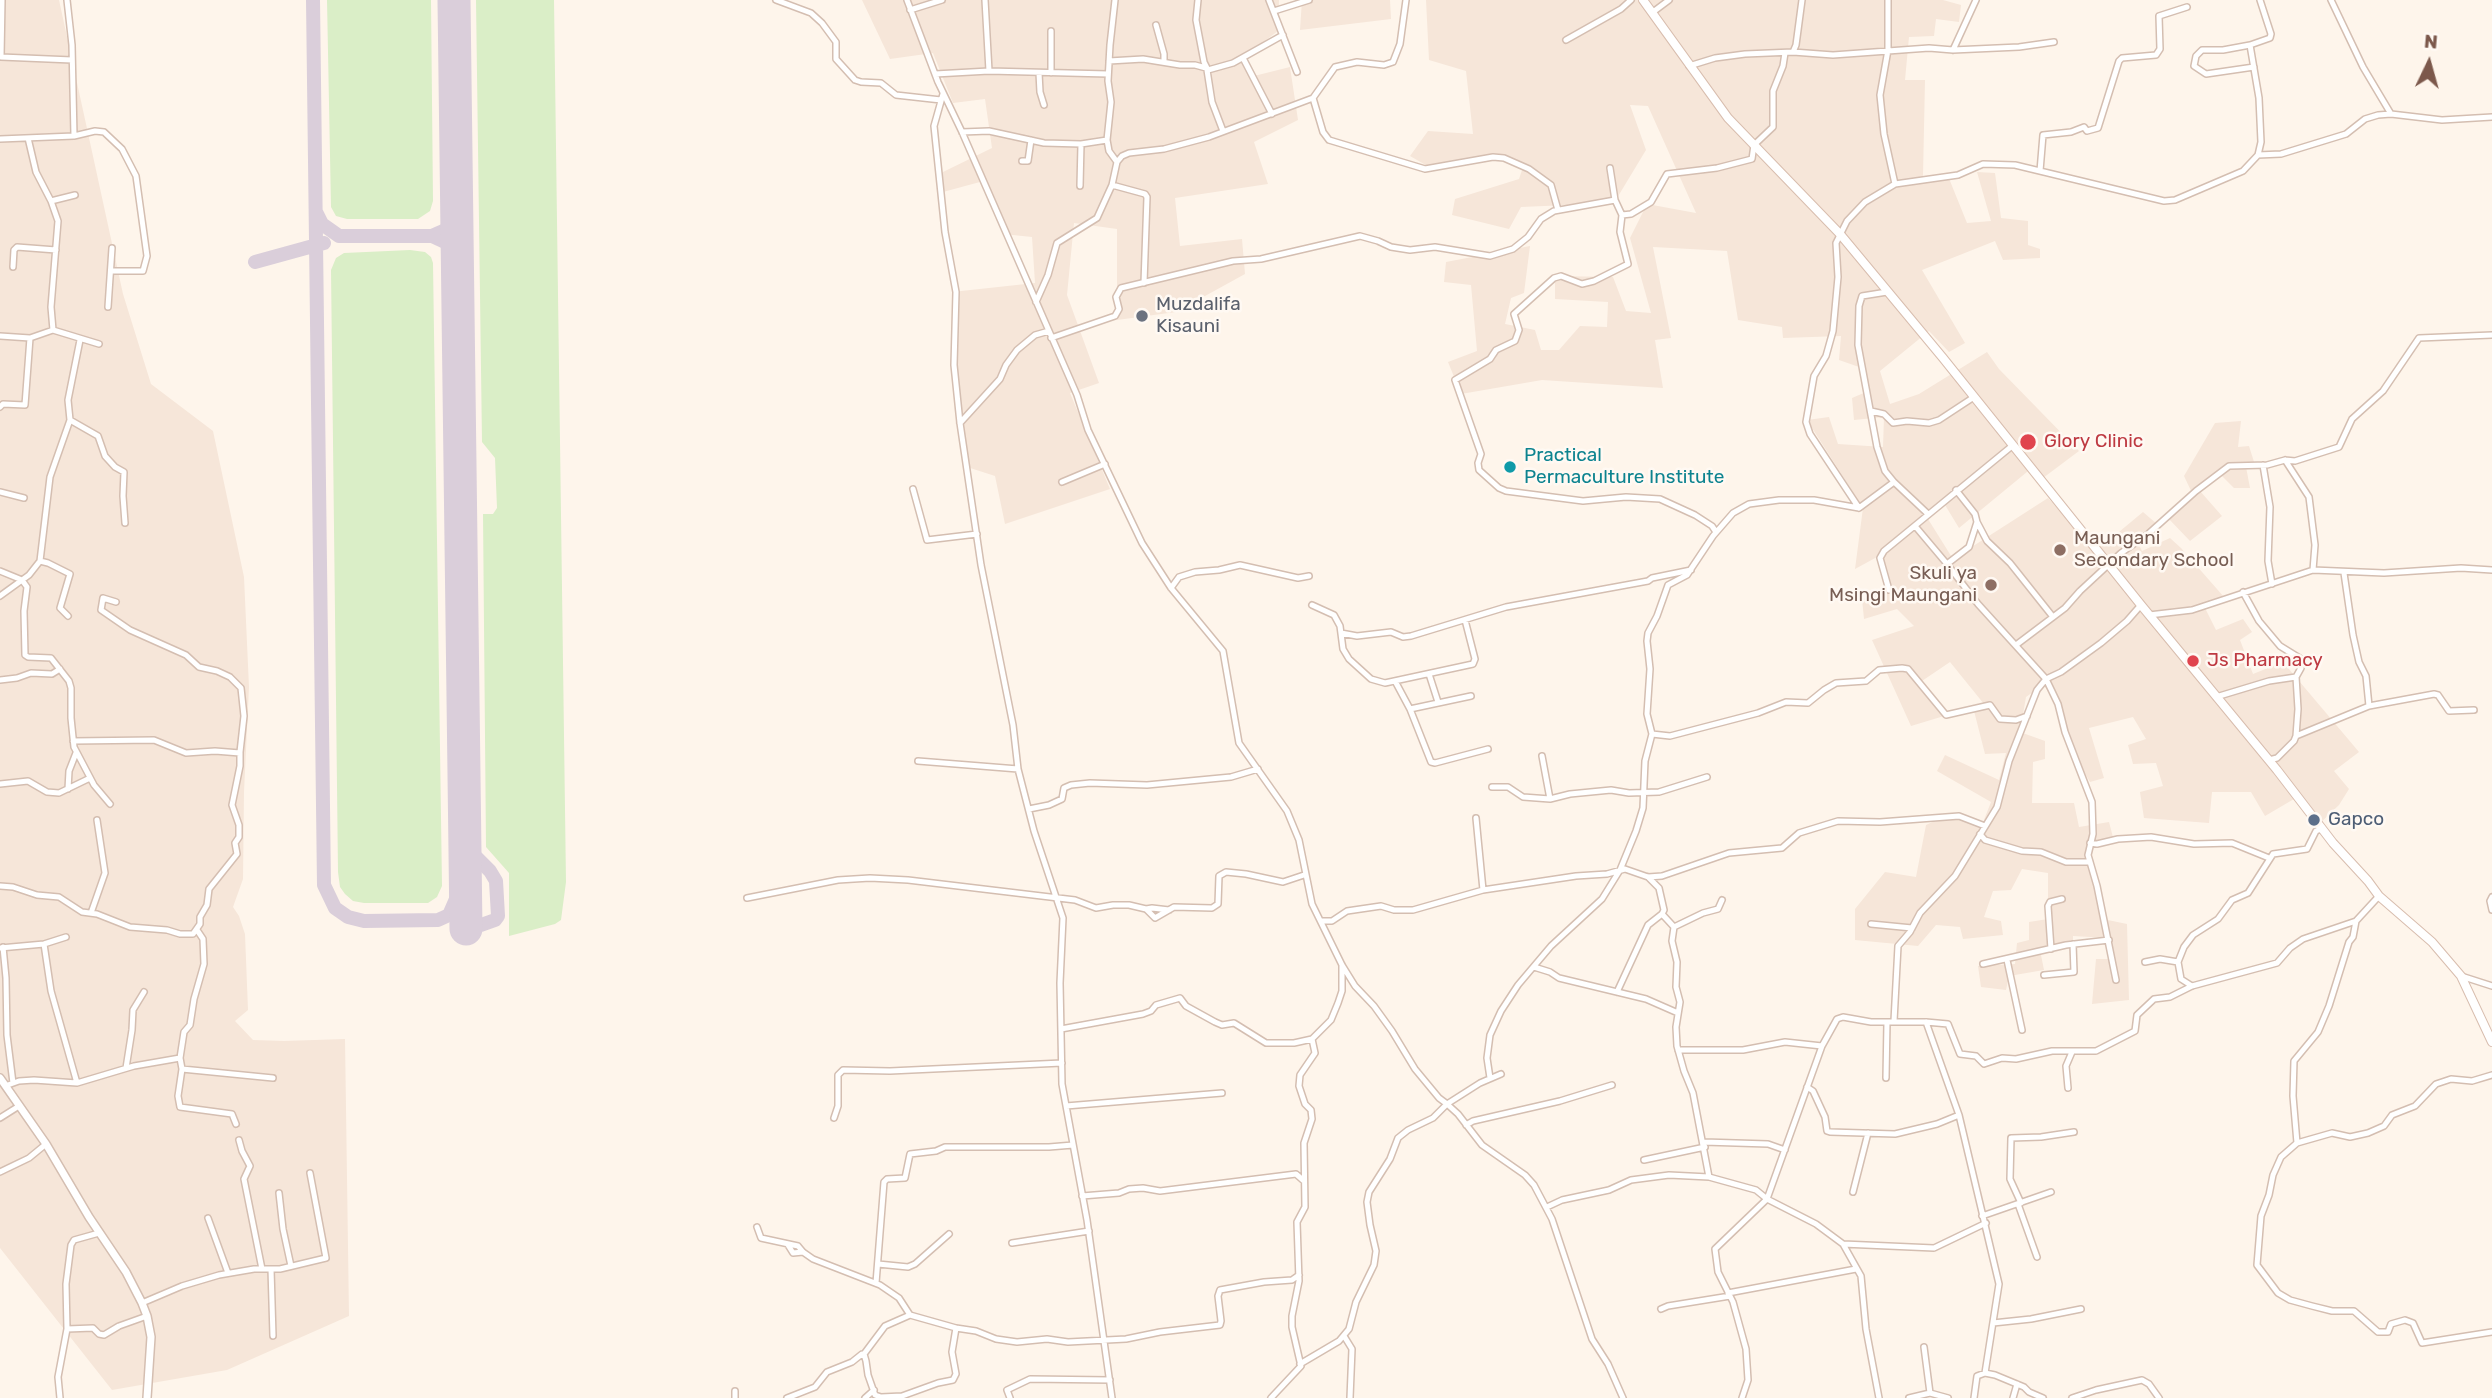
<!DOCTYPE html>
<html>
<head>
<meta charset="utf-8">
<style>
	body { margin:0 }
	#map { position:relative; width:2492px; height:1398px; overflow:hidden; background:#fef5eb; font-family:Rubik,sans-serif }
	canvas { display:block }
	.north { position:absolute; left:2394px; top:28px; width:70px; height:70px; -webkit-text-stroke:5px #fff9f3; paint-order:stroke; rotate:5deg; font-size:19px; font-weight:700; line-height:28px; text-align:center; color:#7c584b }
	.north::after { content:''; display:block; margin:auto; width:24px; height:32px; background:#7c584b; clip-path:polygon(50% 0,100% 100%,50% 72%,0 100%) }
</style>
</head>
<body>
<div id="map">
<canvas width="2492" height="1398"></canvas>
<div class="north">N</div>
</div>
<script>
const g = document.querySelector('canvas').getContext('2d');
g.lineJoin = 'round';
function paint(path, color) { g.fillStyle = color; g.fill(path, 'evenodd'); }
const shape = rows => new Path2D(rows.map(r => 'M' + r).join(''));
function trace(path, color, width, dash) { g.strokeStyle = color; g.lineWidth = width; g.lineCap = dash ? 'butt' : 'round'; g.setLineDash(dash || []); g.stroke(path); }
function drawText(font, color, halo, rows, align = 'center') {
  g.font = font + ' Rubik,sans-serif'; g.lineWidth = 5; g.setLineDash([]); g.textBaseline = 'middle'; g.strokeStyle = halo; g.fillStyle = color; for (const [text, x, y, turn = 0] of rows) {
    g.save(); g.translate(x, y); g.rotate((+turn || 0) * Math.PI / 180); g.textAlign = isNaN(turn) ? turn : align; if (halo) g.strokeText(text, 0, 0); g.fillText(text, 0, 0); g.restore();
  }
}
paint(shape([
	[0,0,59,0,123,294,151,384,213,431,244,577,249,687,244,792,243,879,233,907,239,916,245,934,248,1010,235,1021,253,1040,284,1041,345,1039,349,1316,227,1370,112,1390,0,1248],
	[862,0,1279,0,1278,31,1242,58,1254,76,1290,67,1298,120,1254,142,1268,184,1175,198,1180,246,1242,239,1245,274,1176,312,1117,320,1117,229,1074,223,1067,295,1099,383,1070,393,1110,489,1005,524,995,476,964,466,952,292,1035,283,1032,237,1003,234,980,182,943,192,943,172,992,148,985,99,953,103,933,53,890,59],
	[1302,0,1390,0,1391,19,1300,30],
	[1426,0,1943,0,1961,5,1959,22,1936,19,1934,36,1909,37,1905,80,1925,80,1923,176,1948,176,1967,223,1991,221,1977,172,1995,173,2001,218,2028,221,2028,245,2040,249,2040,258,2003,260,1995,241,1922,270,1965,343,1949,352,1929,331,1880,371,1890,404,1919,394,1987,352,1999,369,2079,451,2043,478,2033,467,1959,528,1945,505,1928,519,1953,559,2048,498,2096,551,2143,512,2157,524,2135,537,2142,551,2170,538,2181,548,2224,597,2204,606,2216,630,2243,619,2252,632,2240,640,2253,674,2283,662,2359,752,2334,771,2349,789,2339,805,2316,827,2294,799,2265,816,2251,792,2212,792,2209,823,2144,818,2140,792,2163,786,2156,763,2133,764,2128,745,2146,739,2133,717,2089,728,2104,778,2090,782,2068,745,2054,697,2043,685,2026,697,2020,732,2045,741,2045,759,2033,762,2032,803,2074,803,2079,827,2109,822,2114,841,2085,851,2103,919,2127,924,2129,1000,2092,1004,2096,959,2110,959,2107,938,2073,936,2073,946,2040,950,2044,970,2009,976,2006,990,1981,987,1978,966,2015,964,2017,943,2029,940,2029,922,2048,919,2048,873,2022,869,2011,890,1993,891,1984,917,2001,921,2003,935,1963,939,1960,927,1936,925,1918,946,1855,940,1855,909,1885,872,1916,877,1926,825,1945,816,1982,825,1991,802,1937,771,1945,755,1999,780,2006,753,1985,754,1973,707,1984,704,1950,662,1919,683,1944,716,1911,726,1872,640,1914,626,1897,609,1864,619,1862,599,1886,588,1877,557,1855,569,1863,508,1807,420,1829,417,1838,444,1883,447,1884,417,1854,420,1852,398,1866,392,1859,367,1839,360,1841,336,1783,338,1782,327,1738,320,1727,251,1653,247,1671,338,1655,340,1663,388,1542,380,1461,394,1448,362,1477,351,1471,285,1444,282,1446,262,1530,246,1524,293,1511,298,1505,324,1535,330,1541,350,1559,350,1580,326,1607,327,1608,302,1555,299,1555,276,1613,277,1626,311,1651,313,1630,238,1647,204,1696,213,1648,106,1630,105,1646,150,1614,203,1521,207,1509,229,1452,215,1455,199,1519,179,1524,164,1493,160,1431,168,1410,156,1428,131,1473,134,1466,71,1429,60],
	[2241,421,2238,447,2249,446,2255,465,2246,467,2250,488,2234,488,2220,474,2200,491,2222,516,2190,541,2167,517,2194,497,2184,476,2215,423]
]), '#f6e6d9');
paint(shape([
	[327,0,431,0,433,201,430,211,418,219,347,219,336,216,331,207],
	[476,0,554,0,566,882,561,920,555,924,509,936,509,873,486,847,483,514,493,514,497,508,495,458,482,442],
	[410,250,425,252,431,257,433,263,442,886,437,897,428,903,364,903,353,901,345,894,340,887,338,872,331,270,336,258,344,253]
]), '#daeec7');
trace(shape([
	[313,0,324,885,335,908,348,917,364,921,438,920,449,915,456,899],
	[316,212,322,224,339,236,432,236,448,229,456,215,457,204],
	[432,236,447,243,457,261],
	[255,262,324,243],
	[465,837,470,851,490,871,496,881,498,916,495,920,481,925,470,923,462,917,456,899,466,874]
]), '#daceda', 14);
trace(shape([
	[454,0,466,929]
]), '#daceda', 33);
const minor = shape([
	[2,0,1,57,72,60],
	[67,0,72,45,74,136],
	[776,0,811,13,822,23,836,42,836,59,855,80,861,82,881,83,896,95,941,100],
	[907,0,938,82,962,132,1077,395,1088,430,1142,543,1171,588,1223,651,1239,743,1287,811,1299,840,1312,904,1342,965,1355,986,1374,1006,1392,1031,1415,1069,1439,1098,1447,1104,1433,1118,1408,1130,1398,1138,1390,1159,1369,1192,1367,1202,1370,1225,1376,1251,1374,1265,1356,1302,1349,1329,1339,1341,1300,1364],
	[985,0,989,71],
	[1198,0,1196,20,1204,62,1208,70,1233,63,1283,35],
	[1269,0,1297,72],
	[1888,0,1888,50,1880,95,1884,134,1895,184],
	[2331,0,2363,67,2391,114],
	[910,10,942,0],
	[1274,11,1309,0],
	[1653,12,1669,0],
	[1156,25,1164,54,1164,62],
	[1051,31,1051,73],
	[1566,40,1621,9,1631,0],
	[2250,45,2223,50,2202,50,2196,56,2194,66,2206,74,2254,67],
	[1953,50,1976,0],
	[1793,52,1796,45,1802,0],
	[1243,58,1272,114],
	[1109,61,1143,59,1180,65,1195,65,1206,68],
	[1689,66,1715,58,1745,54,1793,52,1833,55,1929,48,1953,50,2019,47,2054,42],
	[1207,70,1212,102,1223,131],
	[1039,73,1040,92,1044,105],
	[935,74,989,71,1108,74],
	[943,94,934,126,945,232,956,292,954,365,960,423,981,565,1013,725,1018,769,1034,831,1063,918,1060,983,1062,1084,1087,1220,1112,1398],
	[1313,98,1323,132,1329,140,1425,169,1493,157,1504,158,1529,169,1551,185,1558,210],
	[962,132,989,131,1044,143,1081,144,1107,140,1111,102,1108,81,1110,45,1115,0],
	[28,138,36,172,51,201,58,221,51,307,53,330],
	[0,139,74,136,95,131,104,132,122,149,136,176,147,256,143,271,112,271],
	[1107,140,1109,151,1117,162],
	[2258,155,2281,154,2346,134,2365,119,2378,115,2391,114,2442,120,2492,117],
	[1022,161,1028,161,1031,140],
	[1610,168,1615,200],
	[2040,171,2043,135,2071,132,2084,127,2087,131,2098,128,2119,61,2122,58,2156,55,2160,49,2159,16,2187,7],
	[1112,185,1145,194,1147,197,1144,283],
	[1080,186,1081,144],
	[51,201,75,195],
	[13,267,14,250,17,247,56,250],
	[1887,292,1862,296,1859,306,1858,345,1877,447,1885,471,1894,482],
	[1036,302,1048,275,1057,243,1097,218,1112,185,1117,162,1122,156,1129,153,1164,149,1209,137,1313,98,1335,67,1357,62,1384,65,1393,62,1400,44,1406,0],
	[108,307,112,248],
	[0,336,30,338,53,330,99,344],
	[1051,338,1115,316,1119,309,1116,297,1121,288,1233,261,1261,259,1360,236,1378,241,1391,247,1410,250,1435,247,1490,256,1513,249,1528,237,1541,219,1554,211,1615,200,1622,215],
	[80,340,68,400,70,420,98,436,105,456,115,467,124,472,123,496,125,523],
	[0,407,3,404,25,405,30,338],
	[1871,411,1884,414,1893,423,1907,421,1929,423,1939,420,1974,397],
	[960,423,1000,379,1006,365,1017,350,1035,335,1049,331],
	[2285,460,2309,497,2315,545,2313,570],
	[2263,465,2270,507,2268,561,2272,584],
	[1062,482,1105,464],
	[913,489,927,540,977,534],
	[1956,490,1975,514,1977,522,1969,547,1947,564,1978,604,2046,679,2061,672,2101,643,2127,621,2141,605],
	[0,492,24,498],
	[1859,508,1810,434,1806,422,1814,376,1826,356,1833,331,1838,277,1836,243,1847,221,1865,202,1895,184,1958,175,1983,164,2015,165,2164,201,2175,200,2243,171,2258,155,2261,142,2259,98,2250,45,2270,38,2271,34,2260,0],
	[1977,522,1987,541,2010,563,2053,617],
	[1915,526,1947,564],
	[1716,532,1712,526,1695,515,1660,499,1626,497,1583,501,1506,491,1499,488,1479,470,1478,463,1481,454,1455,380,1490,359,1496,350,1515,341,1519,330,1514,314,1554,278,1561,276,1582,284,1594,281,1628,264,1620,232,1622,215,1631,214,1651,202,1667,174,1717,168,1752,159,1754,145,1773,127,1773,91,1783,66,1785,53],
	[40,561,50,477,70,420],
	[0,571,22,580,27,587,24,611,25,655,28,657,51,658,69,681,71,688,71,718,74,747,94,785,110,804],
	[2344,573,2353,635,2359,662,2366,676,2369,706],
	[1171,588,1179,577,1195,572,1219,570,1240,565,1298,578,1309,576],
	[1889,590,1880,558,1884,551,2012,446],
	[0,596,29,575,40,561,48,563,70,574,60,608,68,616],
	[1312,605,1334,615,1340,626,1343,649,1349,659,1371,679,1385,683,1473,664,1475,659,1465,620],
	[2149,615,2192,610,2313,570,2384,573,2461,568,2492,570],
	[1341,633,1357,636,1391,632,1403,637,1411,636,1506,607,1648,581,1652,578,1691,570],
	[2016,645,2065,608,2080,591,2121,553,2148,534,2196,491,2229,466,2267,465,2285,460,2295,461,2339,447,2352,419,2383,391,2419,338,2492,335],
	[1429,674,1438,702],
	[0,680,17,678,31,673,52,674,60,669],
	[1395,681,1410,709,1471,696],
	[2216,697,2269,681,2296,677,2301,668,2301,659,2280,646,2259,621,2243,592],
	[1410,709,1431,762,1435,763,1488,749],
	[1652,734,1647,714,1650,669,1647,641,1648,633,1657,616,1668,585,1687,575,1713,536,1733,513,1749,504,1779,500,1814,500,1859,508,1894,482,1928,514],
	[2296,736,2298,709,2296,677],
	[73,741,154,740,186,753,215,751,240,753],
	[1542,756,1550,799],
	[2269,760,2277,758,2294,741,2296,736,2369,706,2434,694,2438,695,2449,711,2474,710],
	[918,761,1018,769],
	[0,784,28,781,47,792,59,793,90,778],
	[1492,787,1508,787,1523,797,1550,799,1570,794,1611,790,1629,793,1659,792,1707,777],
	[68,789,69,771,76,753],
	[1029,809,1049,805,1062,799,1064,788,1071,785,1090,783,1147,785,1231,777,1258,769],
	[1476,818,1483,890],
	[1980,834,1985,840,2022,851,2041,852,2066,862,2090,862],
	[2090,843,2097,844,2118,839,2151,837,2194,844,2232,843,2269,858],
	[1648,877,1659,888,1664,910,1662,914],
	[0,886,13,887,37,895,59,897,82,912,97,914,130,927,167,930,180,934,193,934,200,924,200,917,207,905,209,889,237,854,235,843,239,837,239,825,232,805,240,766,240,752,244,716,241,688,230,677,217,671,199,667,186,655,130,630,101,610,103,598,116,602],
	[2379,896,2356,921,2353,937,2349,942,2329,1006,2318,1032,2294,1061,2293,1096,2297,1143,2281,1157,2273,1175,2269,1195,2261,1216,2257,1265,2278,1293,2290,1300,2312,1306,2332,1311,2354,1311,2378,1332,2388,1332,2391,1324,2405,1320,2413,1323,2422,1343,2492,1332],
	[2492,897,2490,901,2492,910],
	[747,898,838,880,870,878,908,880,1075,900,1096,908,1113,905,1129,905,1146,909,1155,918,1174,907,1212,908,1218,904,1219,876,1226,872,1246,874,1283,882,1304,875],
	[1146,909,1152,908,1169,910],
	[91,913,105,873,97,820],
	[1321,921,1332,921,1347,911,1381,906,1394,910,1413,910,1483,890,1576,876,1607,874,1625,869,1648,877,1662,876,1729,853,1782,848,1799,833,1838,821,1880,822,1959,816,1985,826],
	[1871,924,1912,928],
	[44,944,51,991,77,1083],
	[3,947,6,978,7,1035,13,1083],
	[0,948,44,944,66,937],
	[2051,949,2048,906,2050,902,2062,899],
	[2007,960,2022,1030],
	[2145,962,2160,959,2178,962,2181,979,2192,986],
	[2178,962,2184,947,2193,935,2218,919,2232,900,2248,893,2273,854,2307,849,2316,831,2321,829],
	[1983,964,2066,945,2109,940],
	[1534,967,1550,972,1559,978,1646,999,1678,1013],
	[2044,975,2074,972,2073,944],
	[2461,976,2492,986],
	[1617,992,1648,925,1662,914,1674,927],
	[1894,1021,1898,946,1910,932,1920,913,1955,876,1997,807,2009,761,2037,690,2046,679,2058,704,2065,732,2092,802,2093,834,2088,855,2097,886,2116,980],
	[1926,1022,1959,1115,1999,1284,1985,1373],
	[1061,1029,1143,1014,1151,1011,1156,1005,1180,998,1186,1006,1215,1022,1222,1025,1234,1023,1266,1043,1294,1043,1312,1039],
	[1822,1046,1767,1199,1816,1224,1843,1244,1861,1276,1866,1329,1879,1398],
	[1678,1050,1743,1050,1785,1042,1822,1046,1837,1019,1843,1017,1871,1022,1926,1022,1948,1024,1960,1054,1976,1056,1984,1064,2002,1058,2016,1059,2052,1051,2096,1051,2135,1031,2137,1015,2154,999,2170,997,2192,986,2277,963,2290,948,2303,939,2356,921],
	[180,1058,184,1032,190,1025,194,999,204,964,203,939,197,930],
	[126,1068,132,1030,133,1010,144,992],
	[182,1069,273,1078],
	[1501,1074,1480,1083,1447,1104,1458,1114,1482,1145,1525,1175,1534,1185,1552,1219,1592,1339,1608,1364,1623,1398],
	[1490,1078,1487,1058,1490,1035,1501,1011,1518,985,1551,946,1602,899,1620,870,1636,831,1643,808,1645,761,1652,734,1670,736,1758,713,1786,702,1808,703,1824,690,1836,683,1866,681,1879,670,1902,668,1908,669,1946,715,1990,705,2000,719,2016,720,2027,716],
	[1886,1078,1887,1022],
	[5,1086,19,1081,34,1080,77,1083,134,1066,180,1058,182,1069,178,1096,180,1107,232,1114,236,1124],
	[1807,1087,1813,1091,1825,1117,1827,1131,1830,1132,1895,1134,1937,1124,1959,1115],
	[2068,1088,2066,1066,2072,1052],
	[1066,1106,1222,1093],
	[0,1118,19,1106],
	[834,1118,838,1106,838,1075,843,1070,890,1071,1062,1063],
	[1466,1125,1473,1121,1560,1101,1612,1085],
	[239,1140,242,1151,250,1166,244,1179,262,1269],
	[1704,1142,1768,1144,1785,1150],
	[2297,1143,2332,1133,2350,1137,2368,1133,2384,1126,2392,1115,2415,1106,2436,1084,2451,1079,2472,1081,2492,1075],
	[1644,1160,1705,1147],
	[0,1172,29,1158,46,1144],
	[1709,1177,1693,1093,1684,1071,1677,1046,1676,1027,1680,1002,1676,987,1677,962,1672,941,1674,927,1703,913,1718,909,1722,900],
	[1853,1192,1868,1133],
	[279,1193,283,1229,291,1266],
	[1082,1196,1119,1193,1129,1189,1143,1188,1160,1191,1296,1174,1304,1181],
	[2021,1203,2010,1179,2011,1138,2041,1137,2074,1132],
	[2018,1204,2037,1257],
	[1547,1207,1562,1200,1609,1190,1631,1180,1669,1175,1709,1177,1756,1190,1767,1199,1715,1249,1718,1272,1733,1302,1746,1349,1748,1380,1742,1398],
	[1982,1216,2051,1192],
	[208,1218,228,1273],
	[757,1227,761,1238,798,1246,803,1252,813,1259,880,1285,899,1298,910,1315,956,1328],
	[1012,1243,1089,1231],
	[1843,1244,1934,1248,1986,1223],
	[788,1245,793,1253,803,1252],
	[878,1264,908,1267,915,1264,949,1234],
	[271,1269,273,1336],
	[876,1283,884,1182,887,1179,905,1178,910,1154,936,1151,945,1147,1049,1147,1073,1145],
	[1728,1293,1856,1269],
	[142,1303,182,1286,219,1275,254,1269,280,1269,326,1258,310,1173],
	[1661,1309,1668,1306,1730,1296],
	[1993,1323,2031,1319,2081,1309],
	[67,1329,66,1284,71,1245,74,1240,99,1233],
	[1344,1336,1352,1349,1350,1398],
	[1924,1347,1930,1393],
	[864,1354,885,1326,910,1315],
	[60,1398,58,1377,67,1329,93,1328,99,1334,104,1335,119,1326,147,1316],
	[735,1398,735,1391],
	[787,1398,815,1387,827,1372,852,1362,862,1354,864,1354,866,1361,868,1375,875,1395,881,1397,902,1396,938,1383,953,1380,956,1374,952,1352,956,1328,976,1331,996,1339,1017,1342,1047,1339,1068,1342,1126,1339,1160,1332,1220,1325,1221,1321,1218,1296,1220,1290,1264,1282,1292,1280,1299,1275],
	[865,1398,874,1390],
	[1010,1398,1007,1390,1030,1379,1110,1380],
	[1271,1398,1301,1366,1292,1327,1292,1316,1299,1281,1297,1222,1305,1207,1304,1143,1312,1119,1311,1110,1305,1104,1299,1086,1300,1075,1315,1053,1312,1039,1331,1020,1338,1003,1342,991,1342,965],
	[1909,1398,1930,1393,1948,1398],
	[1974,1398,1977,1376,1985,1373,1995,1375,2024,1387,2029,1392,2043,1398],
	[2013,1398,2017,1384],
	[2072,1398,2096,1390,2142,1380,2149,1384,2159,1398]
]);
const tertiary = shape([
	[0,1078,46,1144,89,1217,126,1272,142,1303,147,1316,151,1337,147,1398]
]);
const secondary = shape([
	[1643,0,1728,118,1840,234,1943,358,2141,605,2277,770,2333,843,2368,881,2379,896,2432,942,2461,976,2492,1042]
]);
trace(minor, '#d4beb1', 8);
trace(tertiary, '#d4beb1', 10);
trace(secondary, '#d8bdae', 10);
trace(minor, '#fff', 5);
trace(tertiary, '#fff', 7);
trace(secondary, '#fff', 8);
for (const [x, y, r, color] of [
	[1142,316,7,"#6b7280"],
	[2028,442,9,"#e0444e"],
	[1510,467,7,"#0f9aa8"],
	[2060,550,7,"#8d6e63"],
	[1991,585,7,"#8d6e63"],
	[2193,661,7,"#e0444e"],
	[2314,820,7,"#5c6f8a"]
]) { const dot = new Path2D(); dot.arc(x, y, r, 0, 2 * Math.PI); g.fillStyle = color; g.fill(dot); trace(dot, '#fff9f3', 2.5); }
drawText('19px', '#5b616d', '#fff9f3', [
	["Muzdalifa",1156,305],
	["Kisauni",1156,327]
], 'left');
drawText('19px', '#be3a42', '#fff9f3', [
	["Glory Clinic",2044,442],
	["Js Pharmacy",2207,661]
], 'left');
drawText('19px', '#0d838f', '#fff9f3', [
	["Practical",1524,456],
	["Permaculture Institute",1524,478]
], 'left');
drawText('19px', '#785e54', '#fff9f3', [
	["Maungani",2074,539],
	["Secondary School",2074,561],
	["Skuli ya",1977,574,"right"],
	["Msingi Maungani",1977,596,"right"]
], 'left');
drawText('19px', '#4e5e75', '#fff9f3', [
	["Gapco",2328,820]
], 'left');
</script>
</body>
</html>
